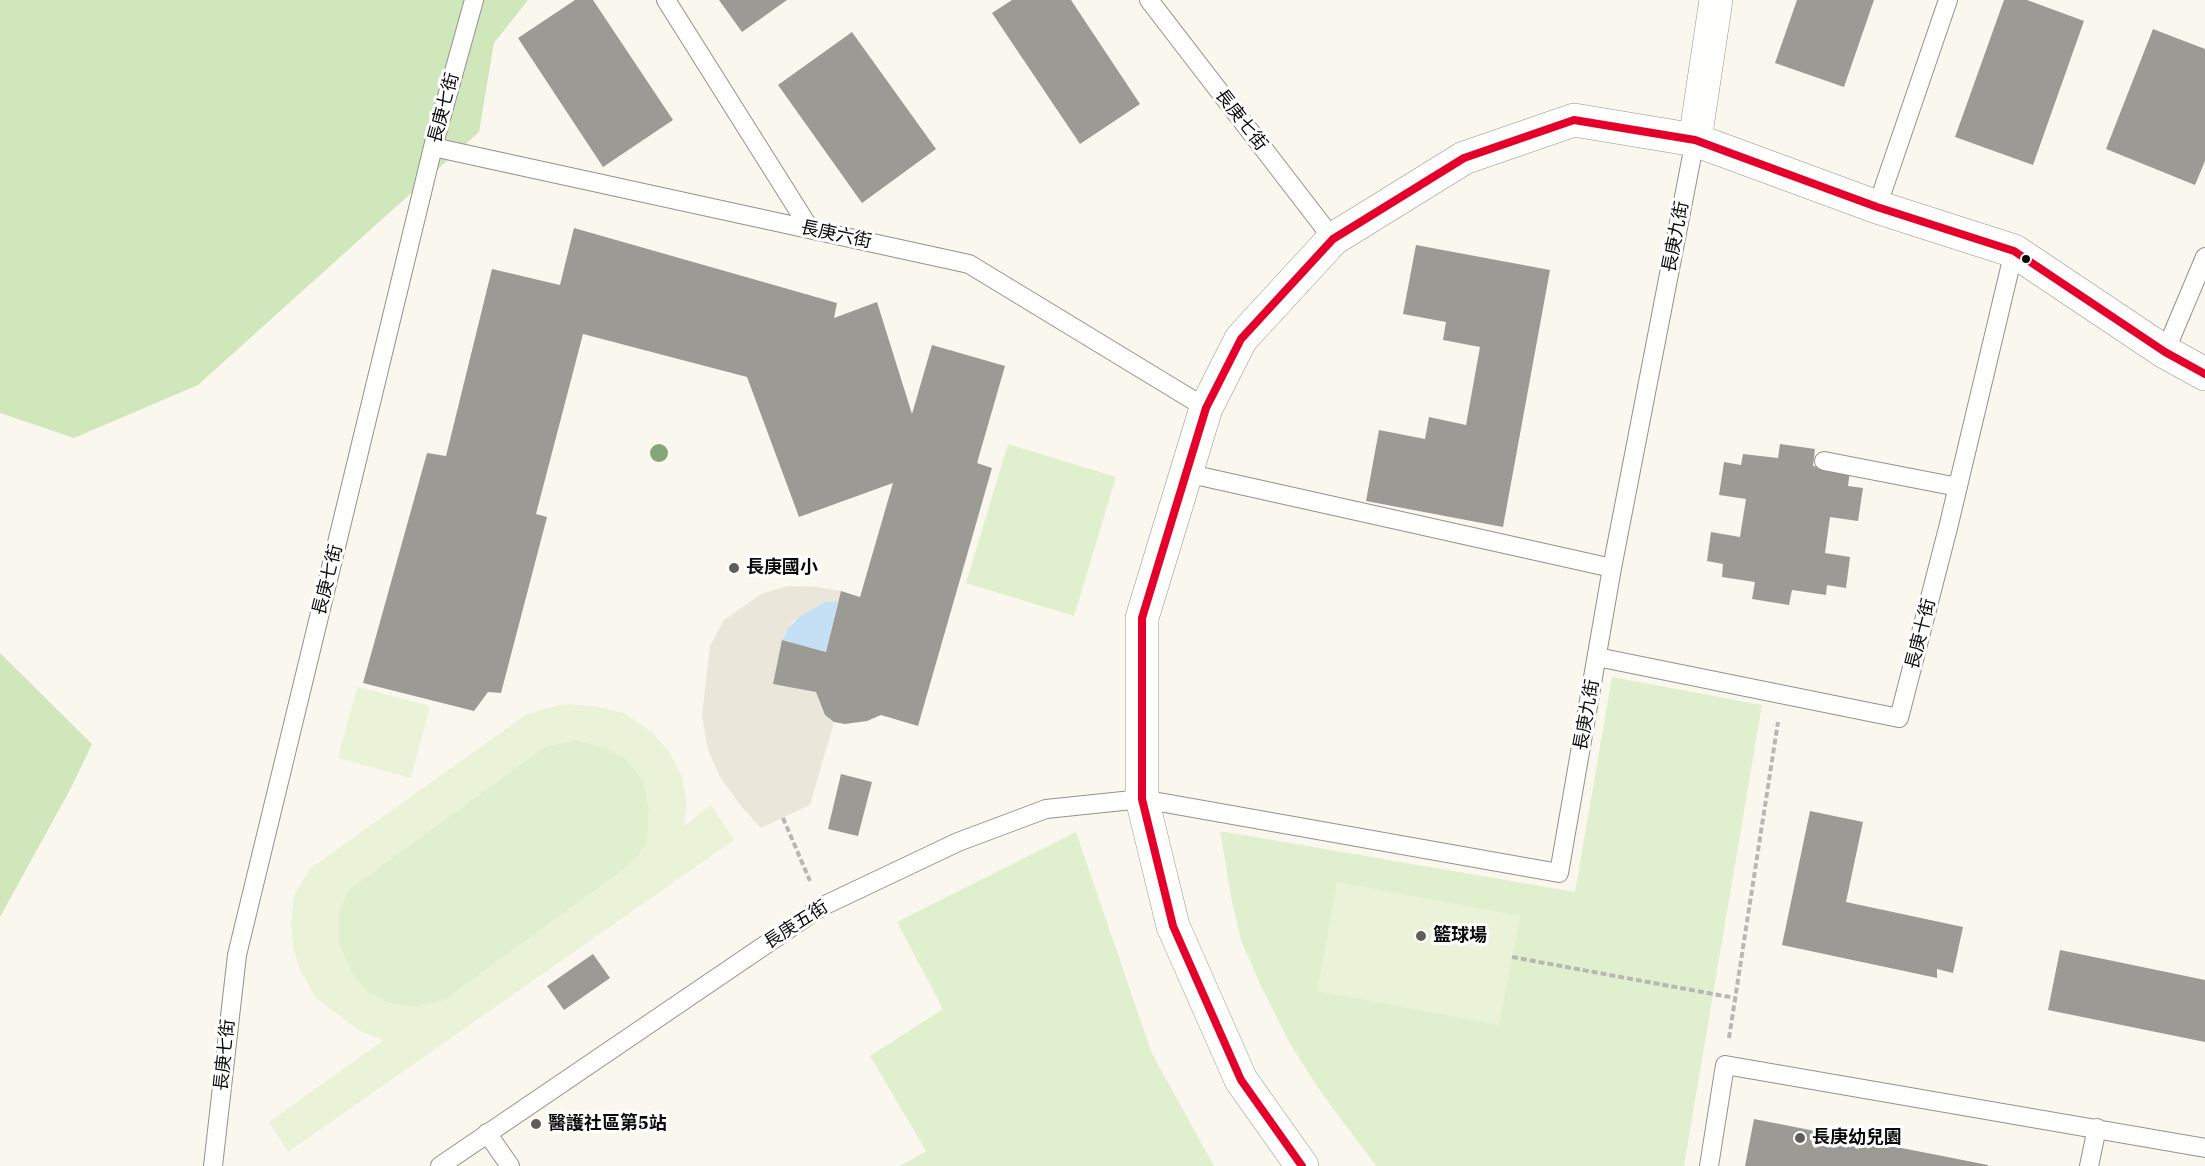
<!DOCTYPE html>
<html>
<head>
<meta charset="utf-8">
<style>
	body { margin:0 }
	canvas { display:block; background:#faf8ee }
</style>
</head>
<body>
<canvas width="2205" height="1166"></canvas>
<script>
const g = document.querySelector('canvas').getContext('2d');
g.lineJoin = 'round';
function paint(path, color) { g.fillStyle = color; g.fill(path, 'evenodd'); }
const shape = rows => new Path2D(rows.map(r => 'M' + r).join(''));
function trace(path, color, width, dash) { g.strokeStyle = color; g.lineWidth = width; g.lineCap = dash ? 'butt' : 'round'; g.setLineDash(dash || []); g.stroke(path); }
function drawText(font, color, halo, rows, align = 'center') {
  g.font = font + ' "IBM Plex Serif","Noto Sans TC",serif'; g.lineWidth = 6; g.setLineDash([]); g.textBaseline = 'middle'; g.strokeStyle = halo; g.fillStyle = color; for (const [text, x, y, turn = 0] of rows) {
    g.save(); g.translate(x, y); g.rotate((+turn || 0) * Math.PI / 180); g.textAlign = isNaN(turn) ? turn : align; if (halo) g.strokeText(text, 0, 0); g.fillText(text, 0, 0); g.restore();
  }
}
paint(shape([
	[1008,444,1116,477,1074,616,966,583],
	[1612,677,1762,705,1684,1166,1376,1166,1318,1088,1288,1040,1261,986,1241,940,1231,897,1220,831,1575,892],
	[576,740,603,747,626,759,644,782,649,809,647,845,627,867,443,1001,413,1007,389,1003,367,991,352,973,339,944,339,911,348,890,546,746],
	[1076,832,1152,1054,1214,1166,900,1166,926,1151,870,1056,943,1009,897,922]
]), '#e0efce');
paint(shape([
	[0,0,528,0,494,43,479,132,198,385,74,438,0,413],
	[0,653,92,744,72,786,0,917]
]), '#d0e7bc');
paint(shape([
	[357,687,430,706,411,778,338,758],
	[563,704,592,706,624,713,653,733,669,752,683,779,687,805,684,826,711,805,734,840,288,1152,269,1122,384,1040,360,1031,316,998,300,970,293,946,291,924,294,895,311,868,527,714],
	[576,740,603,747,626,759,644,782,649,809,647,845,627,867,443,1001,413,1007,389,1003,367,991,352,973,339,944,339,911,348,890,546,746],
	[1337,882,1520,916,1499,1025,1317,991]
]), '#eaf3d8');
paint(shape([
	[788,586,817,587,841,591,838,601,825,602,808,611,793,621,788,628,784,634,773,683,816,692,825,715,834,722,810,805,761,828,741,806,720,777,708,750,702,716,710,646,724,620,761,594]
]), '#eae7da');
paint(shape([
	[838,601,826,652,782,640,788,628,800,616,825,602]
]), '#c5e0f4');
paint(shape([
	[575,0,593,0,673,120,603,167,518,38],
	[719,0,787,0,742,32],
	[1012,0,1071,0,1140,104,1080,144,992,13],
	[1797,0,1874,0,1844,87,1775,63],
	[2004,0,2027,0,2084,21,2033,165,1955,137],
	[2153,29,2205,49,2205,161,2195,185,2106,149],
	[852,32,936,149,862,203,778,85],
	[574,228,837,303,834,318,877,302,912,414,932,345,1005,366,977,463,992,468,918,726,881,715,867,721,845,724,834,722,825,715,816,692,773,684,782,640,826,652,841,591,860,597,893,483,799,517,747,377,583,334,536,514,547,517,501,693,488,692,474,711,363,683,427,453,446,456,492,269,560,285],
	[1416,245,1550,270,1503,527,1366,501,1379,430,1425,439,1429,417,1466,425,1480,347,1443,340,1446,322,1403,314],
	[1780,444,1815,449,1813,466,1850,471,1848,486,1863,488,1858,521,1830,517,1825,553,1850,557,1846,588,1827,585,1826,595,1792,590,1789,605,1752,599,1755,582,1722,577,1723,564,1707,561,1711,532,1740,537,1746,499,1719,495,1724,462,1741,465,1743,454,1778,458],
	[841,774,872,782,858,836,828,829],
	[1810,811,1863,822,1846,902,1963,927,1953,973,1937,969,1937,978,1782,945],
	[2060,950,2205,980,2205,1042,2048,1010],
	[593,954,610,978,564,1010,547,986],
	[1754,1119,1988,1165,1988,1166,1745,1166]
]), '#9c9a94');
const lane = shape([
	[666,0,810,229],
	[1149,0,1333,239],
	[433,147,969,264,1206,408],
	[1877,207,1948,0],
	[2165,352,2205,257],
	[1824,461,1958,487],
	[1186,473,1612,568],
	[1597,657,1899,718,1948,528,2014,251],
	[487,1133,510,1166],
	[213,1166,237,955,433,147,474,0],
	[440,1166,821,907,958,842,1046,809,1142,799,1559,873,1612,568,1695,140],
	[1709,1166,1725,1065,2205,1148],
	[2089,1166,2097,1128]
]);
const street = shape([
	[1695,140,1716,0],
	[1302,1166,1241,1080,1173,926,1142,799,1142,618,1206,408,1241,339,1333,239,1464,158,1574,120,1695,140,1877,207,2014,251,2165,352,2205,374]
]);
trace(lane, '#93928d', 20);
trace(street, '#93928d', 34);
trace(shape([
	[783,818,810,881],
	[1512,957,1735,998],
	[1729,1038,1778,722]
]), '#b7b7b5', 4, [6, 3]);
trace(lane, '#fefefc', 18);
trace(street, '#fefefc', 33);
trace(shape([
	[1302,1166,1241,1080,1173,926,1142,799,1142,618,1206,408,1241,339,1333,239,1464,158,1574,120,1695,140,1877,207,2014,251,2165,352,2205,374]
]), '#e4002b', 8);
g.fillStyle = '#85a67a';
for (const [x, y] of [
	[659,453]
]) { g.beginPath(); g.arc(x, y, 9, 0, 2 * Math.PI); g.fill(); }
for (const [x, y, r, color] of [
	[2026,259,5,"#0b0b0b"],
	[734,568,6,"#5f5e5a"],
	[1421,936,6,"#5f5e5a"],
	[536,1124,6,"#5f5e5a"],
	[1800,1138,6,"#5f5e5a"]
]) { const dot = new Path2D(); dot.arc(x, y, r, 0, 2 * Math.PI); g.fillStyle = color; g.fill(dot); trace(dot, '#fff', 2); }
drawText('18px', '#0b0b0b', '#fff', [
	["長庚七街",444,108,-75],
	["長庚七街",1241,120,52],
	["長庚六街",836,235,12],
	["長庚九街",1676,237,-79],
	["長庚七街",328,580,-76],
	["長庚十街",1921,634,-76],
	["長庚九街",1587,715,-80],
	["長庚五街",796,925,-33],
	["長庚七街",225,1055,-84]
]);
drawText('bold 18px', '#0b0b0b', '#fff', [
	["長庚國小",746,568],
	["籃球場",1433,936],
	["醫護社區第5站",548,1124],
	["長庚幼兒園",1812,1138]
], 'left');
</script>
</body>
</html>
